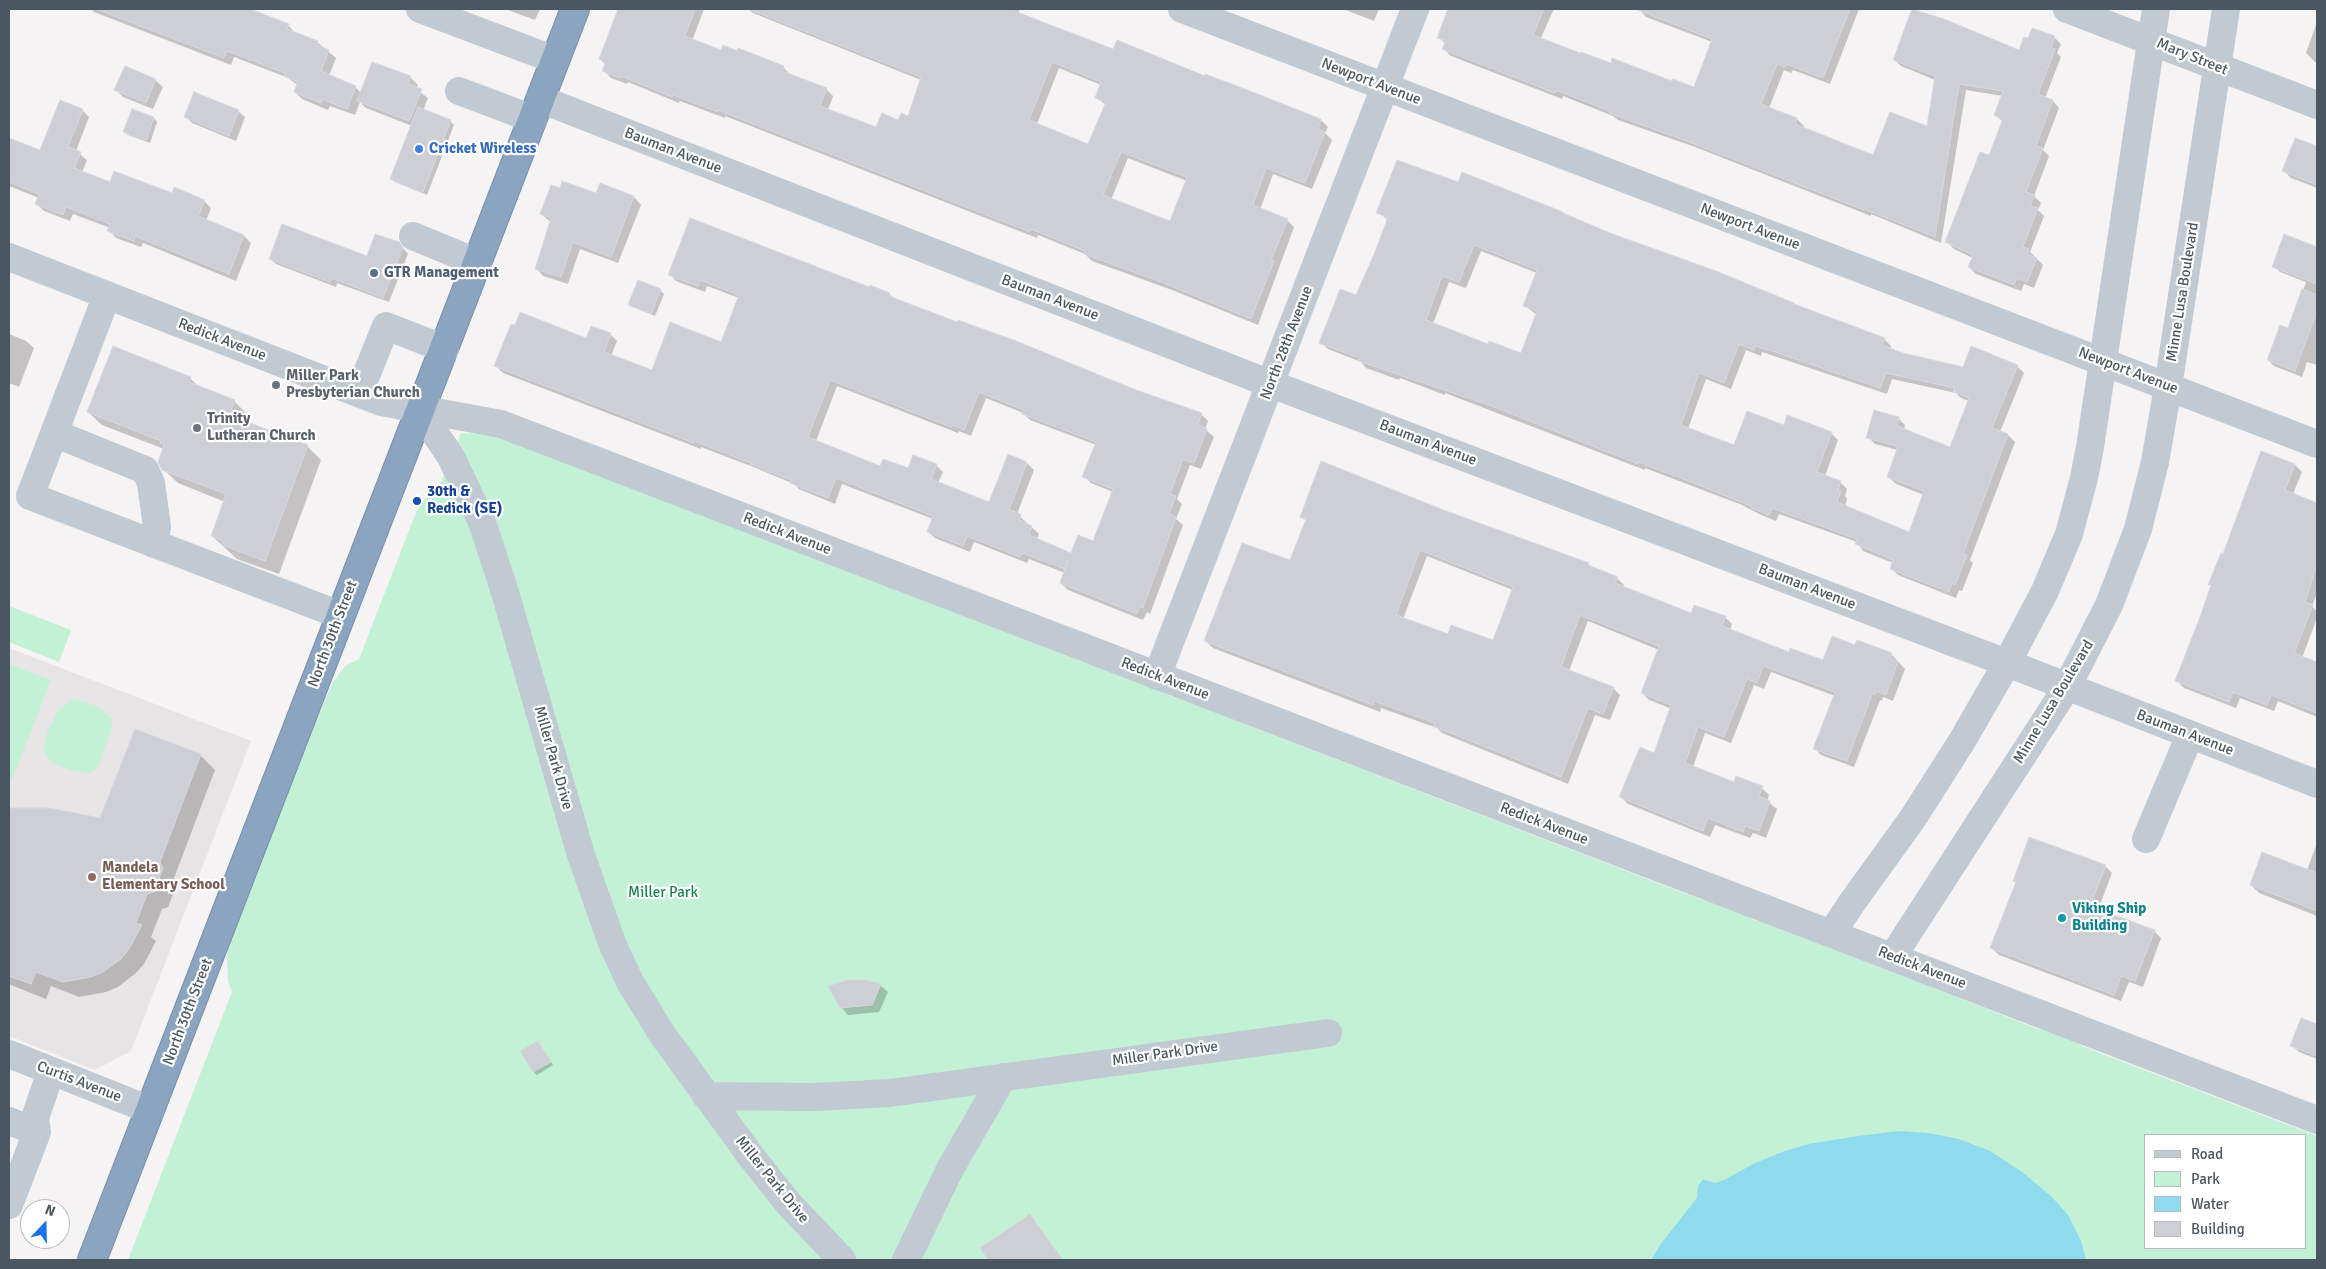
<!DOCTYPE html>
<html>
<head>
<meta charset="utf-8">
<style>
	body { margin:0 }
	#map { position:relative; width:2326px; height:1269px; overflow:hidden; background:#f5f3f3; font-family:Signika,sans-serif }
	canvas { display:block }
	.frame { position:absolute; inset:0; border:10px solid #4a5661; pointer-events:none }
	.legend { position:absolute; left:2144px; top:1134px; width:162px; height:115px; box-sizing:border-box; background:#fff; border:1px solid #b7bbc0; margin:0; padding:6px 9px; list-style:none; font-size:15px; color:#4a5661 }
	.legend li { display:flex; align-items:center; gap:10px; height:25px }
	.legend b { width:25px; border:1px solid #b7bbc0 }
	.north { position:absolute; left:20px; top:1199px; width:50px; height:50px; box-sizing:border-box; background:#fff; border:1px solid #b7bbc0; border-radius:50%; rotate:21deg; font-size:14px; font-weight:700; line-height:20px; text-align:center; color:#4a5661 }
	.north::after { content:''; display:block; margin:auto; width:18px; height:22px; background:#1a73e8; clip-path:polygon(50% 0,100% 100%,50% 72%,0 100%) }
</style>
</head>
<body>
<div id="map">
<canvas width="2326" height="1269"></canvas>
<div class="frame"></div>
<ul class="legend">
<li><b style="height:6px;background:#c1cad2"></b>Road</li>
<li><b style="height:14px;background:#c3f1d5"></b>Park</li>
<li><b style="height:14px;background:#90daee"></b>Water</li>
<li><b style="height:14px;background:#cdcfd5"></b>Building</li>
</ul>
<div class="north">N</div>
</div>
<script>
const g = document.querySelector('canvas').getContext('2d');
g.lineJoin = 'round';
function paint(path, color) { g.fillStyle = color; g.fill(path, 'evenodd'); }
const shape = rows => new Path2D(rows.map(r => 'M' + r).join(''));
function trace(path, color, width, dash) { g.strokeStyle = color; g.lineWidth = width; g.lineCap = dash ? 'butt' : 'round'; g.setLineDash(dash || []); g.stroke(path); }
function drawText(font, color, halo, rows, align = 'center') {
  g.font = font + ' Signika,sans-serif'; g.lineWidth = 4.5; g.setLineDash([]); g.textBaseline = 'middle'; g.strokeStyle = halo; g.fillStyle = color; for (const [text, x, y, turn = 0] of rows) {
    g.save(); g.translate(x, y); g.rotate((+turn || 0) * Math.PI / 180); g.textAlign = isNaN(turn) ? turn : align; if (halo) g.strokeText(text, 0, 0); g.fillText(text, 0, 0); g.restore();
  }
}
paint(shape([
	[9,648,251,741,131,1051,95,1070,9,1036]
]), '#e6e4e5');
paint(shape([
	[461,433,494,434,1088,664,1094,656,1139,674,1139,683,1178,699,1194,698,1252,727,1702,900,1712,899,1757,921,1770,922,1783,930,1907,978,1915,978,1929,983,1936,989,2035,1028,2063,1034,2084,1047,2317,1136,2317,1260,128,1260,232,992,228,981,227,957,229,934,296,767,333,682,345,666,359,659,417,510,429,494,437,492],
	[2145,1135,2305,1135,2305,1248,2145,1248],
	[9,606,71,630,59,662,9,642],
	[9,664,51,680,12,780,9,779],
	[74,699,99,707,112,719,111,730,99,765,95,770,88,773,69,770,56,764,47,757,44,749,45,738,57,712,66,704]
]), '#c3f1d5');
paint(shape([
	[1899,1131,1928,1133,1959,1139,1990,1151,2022,1172,2052,1197,2068,1215,2081,1241,2086,1260,1651,1260,1660,1245,1697,1198,1698,1186,1703,1179,1715,1183,1724,1180,1755,1163,1785,1151,1809,1144,1858,1136]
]), '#90daee');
paint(shape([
	[91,9,246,9,288,25,295,33,317,42,336,58,329,76,355,87,361,93,410,77,418,85,416,89,428,98,423,111,450,121,454,125,427,195,395,182,391,179,412,126,366,108,360,102,355,115,330,106,328,110,302,99,295,92,298,85,286,77,234,57,231,65,94,12],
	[505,9,540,9,535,20],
	[619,9,634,13,635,9,704,9,692,41,721,52,783,67,790,75,826,89,833,96,828,110,876,129,909,117,921,80,753,13,748,9,1020,9,1018,13,1114,50,1205,78,1321,120,1328,127,1325,133,1332,140,1312,189,1273,174,1260,210,1287,220,1294,227,1258,325,1172,290,1092,261,1085,254,1038,235,1037,238,725,116,725,118,680,101,679,103,628,82,627,84,611,78,604,71,606,65,600,59],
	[1059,68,1101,85,1096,97,1106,105,1089,145,1037,124],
	[1128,158,1187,181,1171,222,1111,200],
	[1343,9,1379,9,1374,21],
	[1449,9,1467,9,1491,18,1495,9,1522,10,1523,9,1554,9,1540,40,1611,65,1695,88,1712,42,1646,17,1639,9,1859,9,1830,84,1793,70,1791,73,1784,70,1769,108,1797,119,1804,126,1803,128,1874,156,1928,128,1935,80,1901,66,1894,60,1914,9,2019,52,2054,37,2061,44,2057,53,2061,57,2045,98,2053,101,2059,108,2043,150,2049,156,2034,196,2041,203,2038,210,2044,216,2030,252,2043,265,2034,288,2024,284,2021,291,1976,274,1969,267,1973,258,1954,249,1947,242,1989,157,2003,122,1995,115,2003,96,1966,90,1941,243,1871,214,1871,216,1695,147,1618,120,1613,116,1563,96,1562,99,1451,56,1444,49,1446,44,1438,37],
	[2317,22,2317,64,2306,53],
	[155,80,163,87,153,109,123,97,116,90],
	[82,110,89,117,76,151,87,160,82,173,111,184,204,201,211,208,206,221,244,236,251,243,236,281,143,243,141,247,116,238,109,230,110,228,73,214,70,221,44,211,37,204,39,198,9,186,9,140,40,152],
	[132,111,154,118,157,122,150,143,128,135,125,132],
	[238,111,245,117,236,141,192,123,186,117],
	[2296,139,2317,148,2317,188,2291,178,2284,171],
	[1459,184,1566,216,1884,339,1891,346,1890,349,1903,354,1963,368,2017,366,2024,373,2000,432,2008,435,2015,442,1970,560,1973,563,1962,591,1959,590,1956,598,1898,575,1891,568,1893,563,1863,551,1857,542,1779,514,1776,521,1759,514,1742,505,1645,468,1645,470,1445,393,1445,395,1400,378,1399,380,1366,368,1361,362,1328,349,1321,343,1357,297,1388,220,1378,212],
	[1481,251,1537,273,1525,306,1537,315,1522,355,1488,345,1433,324,1449,282,1466,288],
	[1746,350,1761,356,1762,352,1887,394,1892,379,1956,393,1961,398,1969,401,1950,449,1904,430,1905,425,1898,418,1868,437,1875,444,1898,450,1889,477,1896,484,1924,495,1909,534,1845,506,1847,499,1845,496,1847,489,1840,482,1825,476,1838,440,1831,433,1784,427,1735,446,1688,429,1706,379,1731,389],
	[601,185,634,197,641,205,618,263,580,249,568,284,543,276,536,268,551,222,541,214,561,190,597,195],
	[2285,236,2317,248,2317,365,2307,362,2302,377,2274,366,2268,360,2289,329,2306,282,2280,272,2274,266],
	[399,243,408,254,389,302,337,283,336,287,276,264,270,258,367,258],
	[670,274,870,288,889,294,895,299,1201,414,1208,421,1205,429,1214,437,1201,469,1190,465,1177,499,1182,504,1176,519,1183,525,1150,614,1147,612,1143,620,1068,590,1061,583,1065,573,1029,559,1027,563,974,542,970,552,935,538,928,532,933,519,842,484,835,504,799,489,794,484,756,468,701,447,701,449,503,373,496,366,610,334,617,341,611,356,653,372,722,343,739,298,707,286,705,292,676,281],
	[837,386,958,433,959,431,971,436,986,398,1023,413,1030,420,1096,445,1084,476,1091,483,1113,492,1094,543,1072,555,1036,540,1039,534,1017,514,1034,470,1027,463,990,503,938,483,943,472,936,465,909,470,881,468,816,441],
	[660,290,664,294,655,316,630,305],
	[9,334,26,341,34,348,19,387,9,383],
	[190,378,200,388,234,401,248,415,245,422,307,446,321,460,279,574,237,559,212,536,225,502,178,483,163,469,164,449,102,425,88,412],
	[2262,452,2295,465,2302,472,2293,494,2317,504,2317,593,2312,606,2317,611,2317,618,2302,658,2317,663,2317,717,2278,701,2274,711,2240,698,2236,708,2184,688,2177,681,2212,586,2210,584,2224,555],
	[1446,512,1588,564,1592,568,1617,578,1624,585,1623,588,1692,614,1725,617,1732,624,1730,630,1790,654,1824,662,1855,646,1857,641,1891,654,1905,669,1893,701,1883,697,1882,701,1880,700,1854,767,1821,755,1814,748,1835,696,1771,672,1764,689,1754,685,1731,743,1705,733,1693,767,1734,783,1762,788,1769,795,1767,801,1777,809,1766,838,1753,833,1750,838,1715,825,1710,837,1628,804,1621,797,1655,754,1672,709,1649,700,1642,693,1659,650,1588,621,1569,671,1613,688,1620,695,1610,720,1595,715,1568,784,1442,733,1437,728,1381,708,1380,712,1213,648,1206,641,1291,562,1307,522,1302,517],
	[1427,556,1513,590,1492,642,1449,635,1403,619],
	[200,755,215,770,174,878,177,884,168,907,162,909,151,937,156,941,144,964,136,973,118,987,106,992,79,997,51,986,46,999,11,985,9,983,9,818,12,809,37,808,65,811,101,820],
	[2317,843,2317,916,2259,893,2251,885,2307,870],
	[2105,866,2112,873,2098,910,2154,931,2161,938,2143,987,2129,982,2121,1001,1999,955,1992,948,2016,883,2014,881],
	[880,985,888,992,879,1012,848,1015,841,1007],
	[2301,1020,2317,1026,2317,1059,2299,1052,2292,1045],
	[538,1042,553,1065,537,1075,534,1072],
	[1030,1215,1063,1260,990,1260,982,1248]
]), '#0003');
const building = shape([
	[100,9,250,9,289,24,287,29,318,41,317,45,329,50,321,71,356,86,347,109,322,99,321,103,294,92,298,82,284,76,285,73,227,51,224,58,99,10,100,9],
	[618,9,695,9,685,36,721,50,723,45,737,51,738,48,784,66,782,71,827,88,820,106,876,127,882,113,898,120,901,113,908,116,921,77,751,10,751,9,1009,9,1113,49,1117,40,1205,76,1205,74,1237,86,1321,119,1318,129,1325,132,1305,183,1266,168,1253,205,1288,219,1271,260,1274,261,1251,319,1164,283,1084,254,1085,251,1031,229,1030,232,718,110,718,112,673,95,672,97,621,76,620,78,602,71,606,62,599,59,618,9],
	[1052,62,1101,82,1095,98,1106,102,1088,144,1029,120,1052,62],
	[1121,152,1187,177,1170,221,1103,195,1121,152],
	[1448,9,1544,9,1533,35,1580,53,1581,52,1611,63,1612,58,1672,81,1673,79,1694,87,1712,39,1638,10,1639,9,1850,9,1823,78,1786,64,1785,67,1777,64,1761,104,1797,118,1795,124,1873,155,1890,112,1927,126,1935,76,1893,60,1912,9,1944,19,2019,50,2024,37,2028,38,2032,28,2055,36,2051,47,2055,49,2038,94,2053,100,2036,146,2043,148,2026,192,2035,195,2030,206,2038,208,2023,247,2029,249,2027,254,2037,258,2027,282,2017,278,2014,285,1968,267,1973,255,1945,242,1980,152,1989,155,2003,119,1994,115,2003,91,1959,84,1935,237,1864,209,1864,210,1687,141,1609,113,1610,111,1556,90,1555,93,1442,49,1446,41,1437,38,1448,9],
	[372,62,411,76,408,84,422,89,409,121,357,101,372,62],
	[125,66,156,79,146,103,114,90,125,66],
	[194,92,239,110,229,136,184,117,194,92],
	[60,100,83,109,68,147,81,152,74,168,110,182,114,171,172,193,174,187,205,200,198,216,244,235,229,274,135,236,134,241,107,231,110,224,66,207,63,215,35,204,39,194,9,182,9,138,40,150,60,100],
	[418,107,451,120,423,192,390,179,418,107],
	[132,109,154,117,146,140,123,132,132,109],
	[2295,138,2317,146,2317,185,2282,171,2295,138],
	[1397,160,1458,182,1462,172,1563,212,1563,213,1610,233,1716,271,1794,303,1794,304,1885,338,1882,345,1903,353,1963,367,1971,346,2018,365,1992,428,2008,434,1963,554,1967,555,1955,585,1952,584,1949,592,1890,569,1893,560,1855,544,1857,539,1772,508,1769,515,1751,508,1751,506,1733,499,1694,483,1638,462,1638,464,1489,405,1358,361,1359,358,1319,343,1340,289,1356,295,1375,252,1388,217,1376,213,1397,160],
	[1474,245,1537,270,1523,306,1537,311,1521,353,1489,341,1488,344,1426,320,1442,276,1459,282,1474,245],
	[1739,344,1754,350,1755,346,1775,352,1880,388,1886,373,1955,388,1953,391,1969,398,1950,447,1897,426,1899,417,1874,410,1866,438,1898,446,1887,477,1924,491,1909,532,1837,502,1841,491,1838,490,1841,481,1817,472,1832,432,1787,415,1784,425,1747,411,1734,445,1681,425,1699,373,1724,383,1739,344],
	[562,181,596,193,600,183,634,196,611,257,573,242,561,277,535,269,551,218,540,214,551,185,560,188,562,181],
	[690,218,869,287,870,285,890,293,889,296,957,322,958,320,1016,341,1136,390,1202,413,1198,424,1207,429,1194,463,1183,459,1170,494,1176,496,1169,514,1176,517,1143,608,1140,606,1137,614,1060,583,1068,560,1065,569,1022,553,1020,557,967,536,963,546,927,532,933,516,836,478,828,498,790,483,791,480,750,464,751,463,694,441,694,443,494,366,511,324,515,325,520,312,586,338,591,326,611,333,604,352,652,370,670,322,721,342,739,295,700,280,698,286,668,275,690,218],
	[830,380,951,427,952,425,964,430,979,392,1024,410,1022,414,1096,442,1082,477,1113,489,1093,541,1078,535,1071,553,1029,535,1032,526,1019,520,1021,514,1009,510,1027,462,1008,454,989,502,931,479,937,464,913,455,908,468,883,459,880,466,808,437,830,380],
	[282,224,367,256,375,234,399,242,403,247,383,298,332,278,330,282,269,259,282,224],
	[2284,234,2317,247,2317,284,2272,267,2284,234],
	[638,280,661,289,651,314,628,305,638,280],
	[2302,289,2317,295,2317,311,2295,371,2267,360,2280,325,2288,328,2302,289],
	[113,346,191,377,189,382,235,400,229,415,308,445,265,561,222,545,223,541,211,536,226,494,162,470,158,462,164,445,160,443,161,441,87,412,113,346],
	[2261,451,2295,464,2285,490,2317,503,2317,564,2305,602,2313,605,2294,653,2317,662,2317,713,2271,695,2267,705,2233,692,2229,702,2175,681,2200,617,2211,585,2208,585,2221,553,2223,554,2261,451],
	[1321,461,1446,511,1589,563,1588,565,1618,577,1615,583,1691,613,1694,605,1726,616,1722,626,1789,652,1790,648,1823,660,1832,636,1855,645,1857,640,1892,653,1890,658,1898,661,1886,695,1876,691,1875,694,1872,694,1847,761,1813,749,1835,692,1763,666,1757,683,1747,679,1724,737,1698,727,1685,763,1734,782,1736,776,1763,786,1759,796,1770,801,1759,831,1745,826,1743,832,1708,818,1703,831,1619,797,1640,747,1654,753,1671,705,1641,693,1659,646,1580,615,1561,667,1614,687,1603,714,1588,708,1561,777,1433,726,1435,723,1374,701,1373,705,1204,641,1242,543,1290,560,1306,519,1300,517,1321,461],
	[1420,550,1513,587,1493,640,1451,625,1448,634,1396,615,1420,550],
	[135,729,201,754,160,862,163,868,154,892,147,894,136,923,142,925,129,949,121,959,103,972,91,977,63,982,36,972,31,984,9,976,9,808,50,808,100,818,135,729],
	[2029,837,2106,865,2090,906,2155,930,2135,981,2121,976,2114,995,1990,948,2016,882,2013,881,2029,837],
	[2262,852,2317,873,2317,911,2250,885,2262,852],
	[848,980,866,980,881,984,872,1005,840,1008,828,986,848,980],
	[2301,1018,2317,1024,2317,1056,2290,1046,2301,1018],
	[538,1041,551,1062,533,1072,520,1051,538,1041],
	[1030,1214,1062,1260,988,1260,980,1248,1030,1214]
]);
paint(building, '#cdcfd5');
trace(building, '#d7d9de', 1);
const highway = shape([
	[92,1260,575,9]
]);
trace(highway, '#7690ad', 30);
trace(shape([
	[420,9,555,60],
	[1182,9,2317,444],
	[2067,9,2317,105],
	[459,91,533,119],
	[540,99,1271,384,2007,663,2317,784],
	[413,236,478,263],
	[9,257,381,402,501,424,2317,1120],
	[107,295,30,496,340,615],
	[359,393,386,326,445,349],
	[420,411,451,457,482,522,504,589,581,855,612,943,630,982,662,1034,750,1155,788,1203,842,1260],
	[54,433,145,470,151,483,157,527,154,544],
	[1157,676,1415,9],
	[2146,839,2190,735],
	[1832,933,1851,904,1913,818,1962,741,2007,663,2045,591,2069,534,2084,478,2090,447,2156,9],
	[1893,956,2067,687,2109,605,2138,529,2155,462,2168,387,2226,9],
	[9,1054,150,1110],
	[706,1096,814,1097,890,1093,1328,1033],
	[9,1121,37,1132,35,1118,51,1071],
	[9,1205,37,1132],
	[906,1260,950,1169,1003,1077]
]), '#c1cad2', 28);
trace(highway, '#8ba5c1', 28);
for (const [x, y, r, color] of [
	[419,149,5,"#3f7fe0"],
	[374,273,5,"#5c6f8a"],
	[276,385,5,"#6b7280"],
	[197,428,5,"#6b7280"],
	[417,501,5,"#1a4fb4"],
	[92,877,5,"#8d6e63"],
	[2062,918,5,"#0f9aa8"]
]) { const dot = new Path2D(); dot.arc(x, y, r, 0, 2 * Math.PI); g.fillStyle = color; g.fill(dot); trace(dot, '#fff', 2); }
drawText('15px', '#4a5661', '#fff', [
	["Mary Street",2192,57,22],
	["Newport Avenue",1371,82,21],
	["Bauman Avenue",673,151,21],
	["Newport Avenue",1750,227,21],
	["Minne Lusa Boulevard",2183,292,-81],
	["Bauman Avenue",1050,298,21],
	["Redick Avenue",222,340,21],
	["North 28th Avenue",1287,343,-69],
	["Newport Avenue",2128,371,21],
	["Bauman Avenue",1428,443,21],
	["Redick Avenue",787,534,21],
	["Bauman Avenue",1807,587,21],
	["North 30th Street",333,634,-69],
	["Redick Avenue",1165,679,21],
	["Minne Lusa Boulevard",2054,702,-59],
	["Bauman Avenue",2185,733,21],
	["Miller Park Drive",553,758,74],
	["Redick Avenue",1544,824,21],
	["Redick Avenue",1922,968,21],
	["North 30th Street",188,1012,-69],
	["Miller Park Drive",1165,1054,-8],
	["Curtis Avenue",79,1082,21],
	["Miller Park Drive",772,1180,51]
]);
drawText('bold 15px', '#366cbe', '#fff', [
	["Cricket Wireless",429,149]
], 'left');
drawText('bold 15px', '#4e5e75', '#fff', [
	["GTR Management",384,273]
], 'left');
drawText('bold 15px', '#5b616d', '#fff', [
	["Miller Park",286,376],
	["Presbyterian Church",286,393],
	["Trinity",207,419],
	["Lutheran Church",207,436]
], 'left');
drawText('bold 15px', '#164399', '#fff', [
	["30th &",427,492],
	["Redick (SE)",427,509]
], 'left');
drawText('bold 15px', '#785e54', '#fff', [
	["Mandela",102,868],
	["Elementary School",102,885]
], 'left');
drawText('15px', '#17864f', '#fff', [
	["Miller Park",663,893]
]);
drawText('bold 15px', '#0d838f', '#fff', [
	["Viking Ship",2072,909],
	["Building",2072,926]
], 'left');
</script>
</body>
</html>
